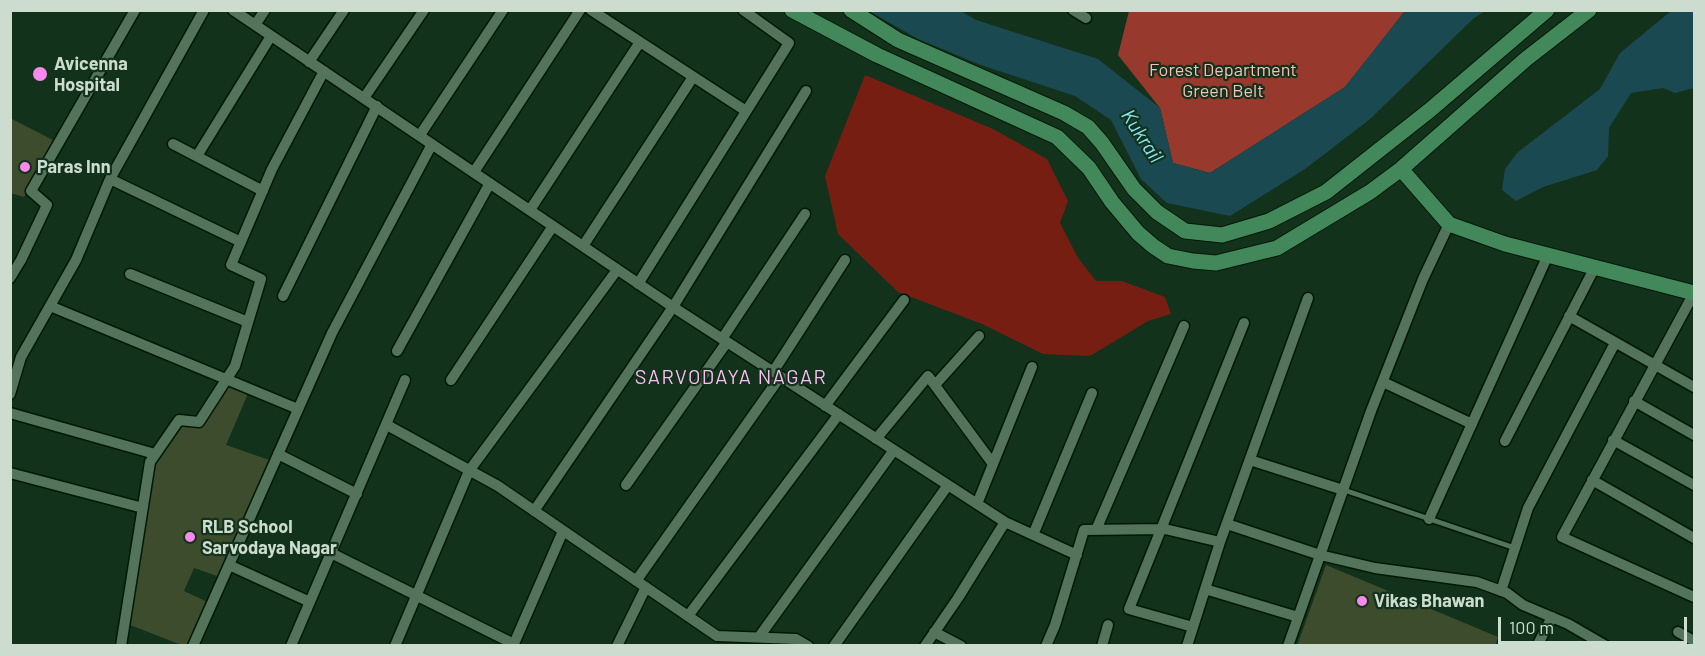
<!DOCTYPE html>
<html>
<head>
<meta charset="utf-8">
<style>
	body { margin:0 }
	#map { position:relative; width:1705px; height:656px; overflow:hidden; background:#13321c; font-family:Barlow,sans-serif }
	canvas { display:block }
	.frame { position:absolute; inset:0; border:12px solid #ccddcf; pointer-events:none }
	.scale { position:absolute; left:1498px; top:617px; width:189px; height:27px; box-sizing:border-box; border:3px solid #ccddcf; border-top:0; padding-left:8px; font-size:18px; line-height:21px; white-space:nowrap; color:#ccddcf; -webkit-text-stroke:4px #13321c; paint-order:stroke }
</style>
</head>
<body>
<div id="map">
<canvas width="1705" height="656"></canvas>
<div class="frame"></div>
<div class="scale">100 m</div>
</div>
<script>
const g = document.querySelector('canvas').getContext('2d');
g.lineJoin = 'round';
function paint(path, color) { g.fillStyle = color; g.fill(path, 'evenodd'); }
const shape = rows => new Path2D(rows.map(r => 'M' + r).join(''));
function trace(path, color, width, dash) { g.strokeStyle = color; g.lineWidth = width; g.lineCap = dash ? 'butt' : 'round'; g.setLineDash(dash || []); g.stroke(path); }
function drawText(font, color, halo, rows, align = 'center') {
  g.font = font + ' Barlow,sans-serif'; g.lineWidth = 4.5; g.setLineDash([]); g.textBaseline = 'middle'; g.strokeStyle = halo; g.fillStyle = color; for (const [text, x, y, turn = 0] of rows) {
    g.save(); g.translate(x, y); g.rotate((+turn || 0) * Math.PI / 180); g.textAlign = isNaN(turn) ? turn : align; if (halo) g.strokeText(text, 0, 0); g.fillText(text, 0, 0); g.restore();
  }
}
paint(shape([
	[865,75,993,129,1047,159,1068,201,1060,223,1078,258,1096,281,1122,281,1165,297,1171,314,1148,321,1090,356,1043,354,982,324,898,292,838,234,825,176]
]), '#771e13');
paint(shape([
	[1129,11,1405,11,1345,87,1210,173,1173,163,1160,108,1118,55]
]), '#97392c');
paint(shape([
	[869,11,961,11,976,20,1098,59,1160,108,1173,163,1210,173,1345,87,1405,11,1485,11,1473,19,1369,120,1305,169,1230,216,1167,203,1141,179,1111,120,1075,96,981,65,918,39],
	[1671,11,1694,11,1694,88,1675,93,1663,88,1631,93,1609,128,1608,156,1597,170,1543,187,1516,201,1502,190,1505,169,1518,152,1600,89,1620,53]
]), '#1b4951');
paint(shape([
	[10,118,55,141,24,197,10,193],
	[227,379,250,389,226,445,275,462,223,578,194,568,184,591,212,604,193,646,184,646,125,623,150,462,179,420,199,422],
	[1326,565,1498,637,1495,646,1297,646]
]), '#3c4c2d');
const lane = shape([
	[1344,490,1515,548]
]);
const street = shape([
	[233,10,673,307,948,485,1005,522,1077,555],
	[591,10,746,111],
	[1073,10,1086,18],
	[255,25,265,10],
	[309,62,344,10],
	[364,98,424,10],
	[420,135,503,10],
	[173,144,263,191],
	[197,156,271,36],
	[474,172,580,10],
	[110,179,241,242],
	[530,210,640,42],
	[583,246,693,77],
	[130,274,248,322],
	[10,278,21,260,47,205,31,191,135,10],
	[638,284,789,43,743,10],
	[1694,293,1562,537,1694,597],
	[283,296,377,106],
	[50,306,298,409],
	[1569,316,1694,387],
	[722,339,805,214],
	[397,351,490,183],
	[773,372,845,260],
	[451,380,553,226],
	[1383,382,1472,424],
	[935,385,979,336],
	[10,394,21,357,76,260,110,179,204,10],
	[1634,401,1694,435],
	[825,406,904,300],
	[10,413,155,454],
	[387,425,498,486,717,636,796,639,808,646],
	[876,439,928,376,993,464],
	[1613,440,1694,485],
	[1505,441,1595,267],
	[278,454,357,494],
	[1250,460,1343,490],
	[10,473,143,508],
	[1592,480,1694,538],
	[626,485,727,342],
	[977,504,1032,367],
	[534,511,673,307,806,91],
	[1429,519,1548,255],
	[1227,524,1320,555,1375,568,1477,582,1507,593,1523,605,1568,624,1606,646],
	[1096,530,1184,326],
	[1033,535,1092,393],
	[331,553,514,644],
	[229,565,310,602],
	[636,581,780,377],
	[1205,589,1298,617],
	[1501,591,1528,508,1615,343],
	[688,616,839,414],
	[1193,627,1129,609,1244,323],
	[934,632,961,646],
	[1678,632,1694,641],
	[759,637,894,450],
	[121,646,150,462,179,420,199,422,235,366,261,279,231,265,272,169,324,71],
	[193,646,332,333,432,144],
	[291,646,405,380],
	[395,646,469,471,617,270],
	[513,646,563,531],
	[617,646,646,587],
	[834,646,948,485],
	[925,646,958,598,1005,522],
	[1046,646,1055,625,1084,530,1165,529,1220,542],
	[1102,646,1108,625],
	[1187,646,1220,542,1308,298],
	[1288,646,1371,411,1423,279,1449,224],
	[1537,646,1552,617]
]);
const secondary = shape([
	[792,10,877,55,1057,137,1089,168,1112,202,1138,233,1153,246,1168,256,1193,261,1216,263,1277,248,1370,192,1401,169,1526,59,1589,10],
	[851,10,898,40,1064,113,1088,127,1102,143,1134,189,1157,212,1185,231,1222,235,1269,221,1326,192,1430,110,1547,10],
	[1401,169,1449,224,1505,244,1694,293]
]);
trace(lane, '#001906', 8);
trace(street, '#001906', 13);
trace(secondary, '#001906', 17);
trace(lane, '#53735a', 5);
trace(street, '#53735a', 10);
trace(secondary, '#43885b', 15);
for (const [x, y, r, color] of [
	[40,74,8,"#f788ec"],
	[25,167,6,"#f788ec"],
	[190,537,6,"#f788ec"],
	[1362,601,6,"#f788ec"]
]) { const dot = new Path2D(); dot.arc(x, y, r, 0, 2 * Math.PI); g.fillStyle = color; g.fill(dot); trace(dot, '#13321c', 2); }
drawText('bold 18px', '#ccddcf', '#13321c', [
	["Avicenna",54,64],
	["Hospital",54,85],
	["Paras Inn",37,167],
	["RLB School",202,527],
	["Sarvodaya Nagar",202,548],
	["Vikas Bhawan",1374,601]
], 'left');
drawText('18px', '#f7c1b7', '#13321c', [
	["Forest Department",1223,70],
	["Green Belt",1223,91]
]);
drawText('italic 20px', '#85e6f8', '#13321c', [
	["Kukrail",1142,136,57]
]);
g.letterSpacing = '1.5px';
drawText('20px', '#fcbef4', '#13321c', [
	["SARVODAYA NAGAR",731,377]
]);
g.letterSpacing = '0px';
</script>
</body>
</html>
